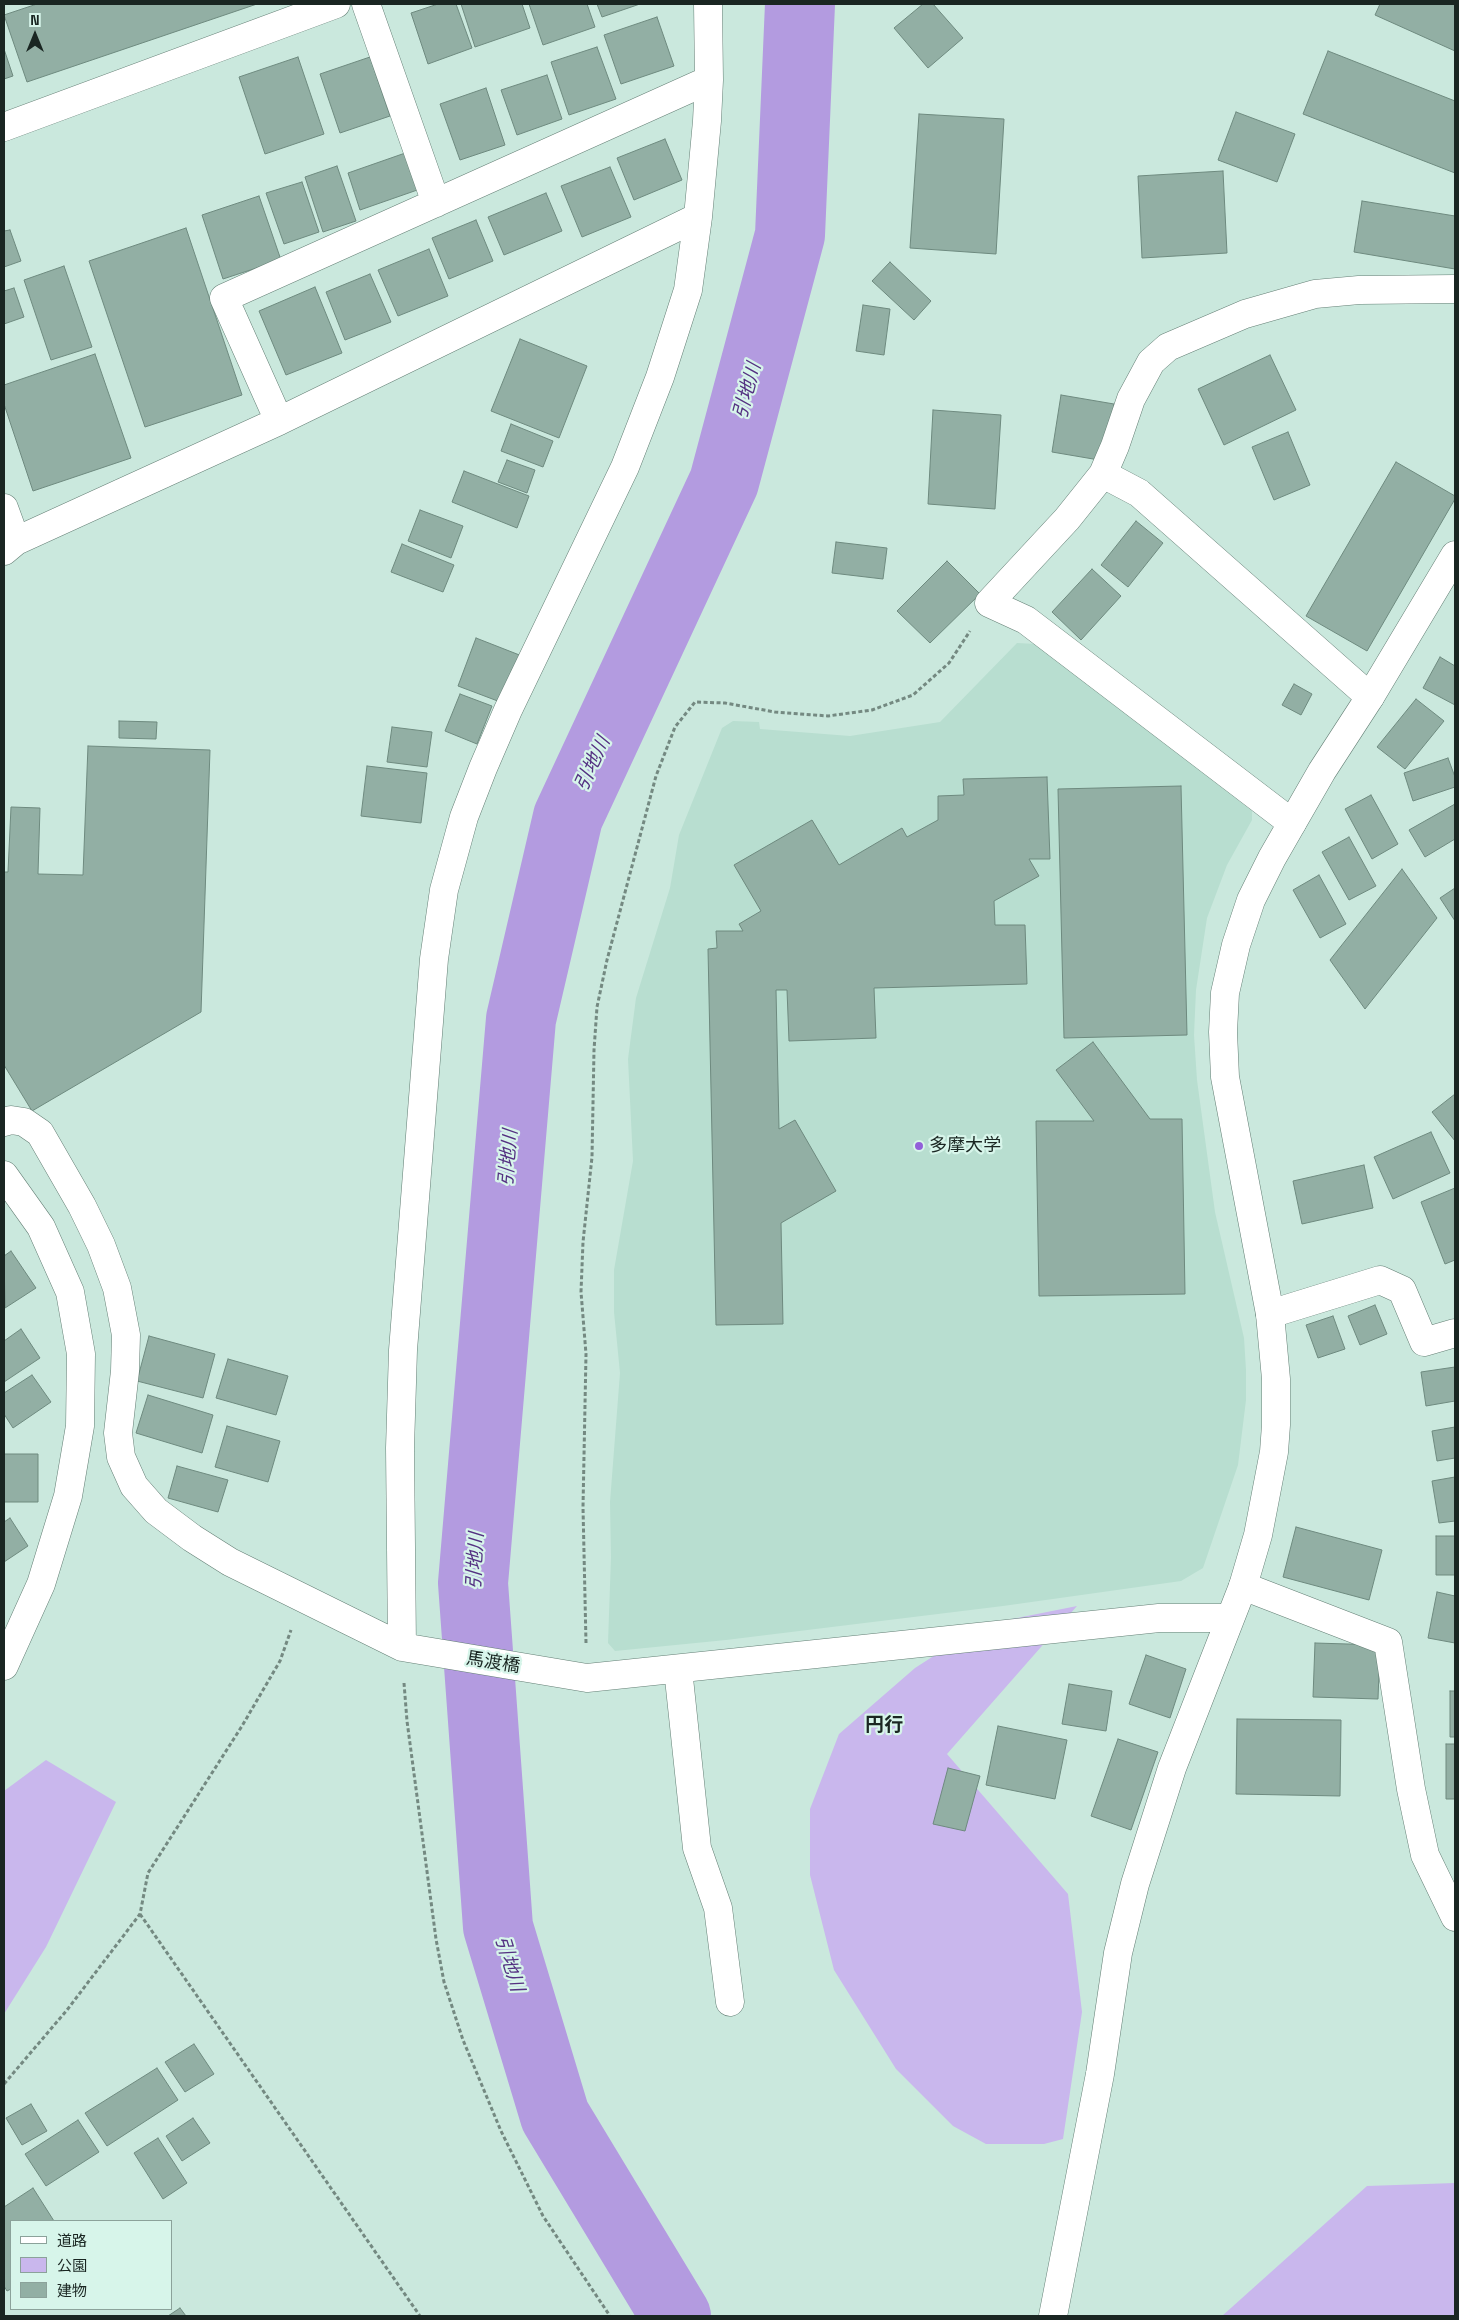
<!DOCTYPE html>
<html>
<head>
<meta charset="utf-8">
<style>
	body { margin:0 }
	#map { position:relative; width:1459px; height:2320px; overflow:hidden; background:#cae8dd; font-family:"Space Grotesk","Noto Sans JP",sans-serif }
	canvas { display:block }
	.frame { position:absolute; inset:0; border:5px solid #1a2622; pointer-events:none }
	.legend { position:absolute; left:10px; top:2220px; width:162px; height:90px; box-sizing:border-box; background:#d7f5ea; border:1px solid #8ba29a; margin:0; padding:6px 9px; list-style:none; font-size:15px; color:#1a2622 }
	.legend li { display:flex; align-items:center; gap:10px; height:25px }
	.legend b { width:25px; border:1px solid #8ba29a }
	.north { position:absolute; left:10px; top:10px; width:50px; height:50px; -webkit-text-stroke:4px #d7f5ea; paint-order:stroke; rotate:0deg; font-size:14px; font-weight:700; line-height:20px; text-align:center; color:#1a2622 }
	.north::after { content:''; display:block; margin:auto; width:18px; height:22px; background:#1a2622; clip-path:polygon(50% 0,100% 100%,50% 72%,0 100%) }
</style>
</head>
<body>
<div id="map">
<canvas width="1459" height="2320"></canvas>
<div class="frame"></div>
<ul class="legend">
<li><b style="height:6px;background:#fff"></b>道路</li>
<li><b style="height:14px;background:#c9b7ed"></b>公園</li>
<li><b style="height:14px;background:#92afa4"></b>建物</li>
</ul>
<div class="north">N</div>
</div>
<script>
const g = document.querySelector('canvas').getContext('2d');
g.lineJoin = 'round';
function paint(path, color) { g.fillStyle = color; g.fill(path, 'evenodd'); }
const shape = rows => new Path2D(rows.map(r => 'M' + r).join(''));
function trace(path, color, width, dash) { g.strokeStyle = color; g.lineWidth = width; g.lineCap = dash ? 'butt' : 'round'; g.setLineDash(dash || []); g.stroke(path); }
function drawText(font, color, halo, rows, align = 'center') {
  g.font = font + ' "Space Grotesk","Noto Sans JP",sans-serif'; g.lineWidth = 4.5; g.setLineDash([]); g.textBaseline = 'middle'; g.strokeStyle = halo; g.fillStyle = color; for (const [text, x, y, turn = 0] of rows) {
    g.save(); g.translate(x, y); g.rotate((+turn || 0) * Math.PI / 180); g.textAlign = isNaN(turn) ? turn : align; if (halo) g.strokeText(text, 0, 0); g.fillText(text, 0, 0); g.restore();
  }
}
paint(shape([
	[1017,643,1036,644,1252,811,1252,820,1227,865,1207,918,1196,990,1194,1035,1197,1080,1215,1212,1244,1338,1246,1370,1246,1400,1238,1465,1203,1568,1181,1581,1003,1606,726,1640,615,1651,608,1643,611,1557,610,1502,620,1373,614,1312,614,1270,633,1161,628,1059,636,998,670,888,679,835,722,728,733,721,759,722,760,729,850,736,940,722]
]), '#b8ded0');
paint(shape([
	[1077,1606,947,1754,1068,1894,1082,2012,1063,2139,1044,2144,986,2144,953,2126,896,2069,834,1970,810,1875,810,1809,839,1734,915,1668,982,1625],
	[46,1760,116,1802,46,1947,4,2014,4,1791],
	[1455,2183,1455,2316,1222,2316,1367,2186]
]), '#c9b7ed');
trace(shape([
	[676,2316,555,2116,498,1927,473,1583,521,1019,568,817,724,482,790,235,800,4]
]), '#b39be0', 70);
const building = shape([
	[37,4,257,4,27,82,4,15,37,4],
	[438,4,456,4,472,48,428,64,411,13,438,4],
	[461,4,522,4,530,28,475,47,461,4],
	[529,4,587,4,595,27,543,45,529,4],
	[597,4,640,4,602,17,597,4],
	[923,4,933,4,963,38,928,68,894,28,923,4],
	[1380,4,1455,4,1455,51,1375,15,1380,4],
	[657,17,674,66,621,84,604,35,657,17],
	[597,47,616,99,569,115,551,62,597,47],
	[4,49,13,76,4,79,4,49],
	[1328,51,1455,101,1455,173,1303,114,1328,51],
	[298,57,324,134,265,154,239,77,298,57],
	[370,57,390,116,340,133,320,74,370,57],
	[547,75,562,119,517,135,501,90,547,75],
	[486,88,505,145,460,160,440,104,486,88],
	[1236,112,1295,134,1277,182,1218,160,1236,112],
	[919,114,1004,119,996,254,910,248,919,114],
	[665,139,682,180,634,200,617,158,665,139],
	[411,151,423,188,360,210,348,173,411,151],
	[337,166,356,221,323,232,305,177,337,166],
	[610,167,631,217,582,237,561,186,610,167],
	[1223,171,1227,253,1142,258,1138,176,1223,171],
	[302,182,319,232,284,244,266,193,302,182],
	[546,193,562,231,504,255,488,217,546,193],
	[259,196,281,260,223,279,202,215,259,196],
	[1362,201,1455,216,1455,269,1354,252,1362,201],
	[476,220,493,261,449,279,432,238,476,220],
	[186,228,242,395,145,427,89,261,186,228],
	[10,230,21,261,4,267,4,231,10,230],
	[429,249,448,296,398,316,378,270,429,249],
	[890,262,931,301,914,320,872,281,890,262],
	[64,266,92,347,51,360,24,280,64,266],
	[370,274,391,322,345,340,326,292,370,274],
	[315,287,342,353,286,375,259,311,315,287],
	[14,288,24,317,4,324,4,291,14,288],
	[863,305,890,309,884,355,856,351,863,305],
	[520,339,587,366,559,438,491,411,520,339],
	[95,354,131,458,33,491,4,404,4,385,95,354],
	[1270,355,1296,410,1224,445,1198,389,1270,355],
	[1061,395,1114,404,1105,461,1052,452,1061,395],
	[933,410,1001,415,995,509,928,504,933,410],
	[511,424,553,441,543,467,501,451,511,424],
	[1288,432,1310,485,1274,500,1252,447,1288,432],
	[507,460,535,470,527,493,498,482,507,460],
	[1396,462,1455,496,1455,499,1367,651,1306,616,1396,462],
	[464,471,529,496,517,528,452,502,464,471],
	[420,510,463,526,451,558,408,541,420,510],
	[1136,521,1163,543,1128,587,1101,565,1136,521],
	[836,542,887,548,883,579,832,573,836,542],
	[402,544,454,565,443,592,391,572,402,544],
	[947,561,980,594,930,643,897,611,947,561],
	[1092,569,1121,596,1081,640,1052,612,1092,569],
	[476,638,522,656,503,703,458,686,476,638],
	[1440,657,1455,666,1455,705,1423,688,1440,657],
	[1294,684,1312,694,1301,715,1282,705,1294,684],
	[460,694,492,706,477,744,445,731,460,694],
	[1416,699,1444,721,1405,769,1377,747,1416,699],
	[119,721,157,722,156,739,119,738,119,721],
	[392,727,432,732,427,767,387,762,392,727],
	[88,746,210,750,201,1012,32,1111,4,1065,4,872,8,872,11,807,40,808,38,874,83,875,88,746],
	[1448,758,1455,777,1455,787,1413,801,1404,773,1448,758],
	[367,766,427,773,421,823,361,816,367,766],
	[1047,777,1050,859,1029,859,1039,876,994,901,995,925,1025,925,1027,984,874,988,876,1038,789,1041,787,990,776,990,779,1129,795,1120,836,1191,781,1223,783,1324,716,1325,708,949,717,948,716,931,743,931,739,924,761,911,734,865,812,820,839,865,902,828,907,837,938,820,938,796,964,795,963,779,1047,777],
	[1181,786,1187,1035,1064,1038,1058,789,1181,786],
	[1371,795,1398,844,1372,859,1345,809,1371,795],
	[1455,804,1455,839,1425,857,1409,830,1455,804],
	[1349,837,1376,886,1349,900,1322,852,1349,837],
	[1402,869,1437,918,1365,1009,1330,960,1402,869],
	[1319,875,1346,924,1320,938,1293,890,1319,875],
	[1455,888,1455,921,1440,898,1455,888],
	[1093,1042,1150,1119,1182,1119,1185,1294,1039,1296,1036,1121,1094,1121,1056,1070,1093,1042],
	[1455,1094,1455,1141,1432,1112,1455,1094],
	[1431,1132,1450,1173,1393,1199,1374,1157,1431,1132],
	[1364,1165,1373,1208,1302,1224,1293,1181,1364,1165],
	[1455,1188,1455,1260,1445,1264,1421,1202,1455,1188],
	[11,1251,36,1288,5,1308,4,1256,11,1251],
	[1375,1305,1387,1334,1360,1345,1348,1316,1375,1305],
	[1333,1316,1345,1349,1318,1358,1306,1325,1333,1316],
	[21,1329,40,1358,4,1382,4,1341,21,1329],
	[149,1336,215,1354,203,1398,137,1381,149,1336],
	[228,1359,288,1376,276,1415,216,1398,228,1359],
	[1455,1367,1455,1401,1426,1406,1421,1372,1455,1367],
	[32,1375,51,1402,13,1428,4,1414,4,1393,32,1375],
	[148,1395,213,1415,202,1453,136,1433,148,1395],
	[227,1426,280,1441,268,1482,215,1467,227,1426],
	[1455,1427,1455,1458,1437,1461,1432,1431,1455,1427],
	[4,1454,38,1454,38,1502,4,1502,4,1454],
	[177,1466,228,1480,218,1512,168,1498,177,1466],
	[1455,1477,1455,1521,1439,1523,1432,1481,1455,1477],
	[10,1518,28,1546,4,1562,4,1522,10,1518],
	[1296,1527,1382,1550,1369,1600,1283,1577,1296,1527],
	[1436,1536,1455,1536,1455,1575,1436,1575,1436,1536],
	[1437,1592,1455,1596,1455,1643,1428,1638,1437,1592],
	[1315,1643,1380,1645,1378,1699,1313,1697,1315,1643],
	[1146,1655,1186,1669,1170,1718,1129,1704,1146,1655],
	[1069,1684,1112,1691,1106,1731,1062,1724,1069,1684],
	[1450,1691,1455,1691,1455,1737,1450,1737,1450,1691],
	[1237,1719,1341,1720,1340,1796,1236,1794,1237,1719],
	[998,1726,1067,1740,1055,1799,986,1785,998,1726],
	[1118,1739,1158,1752,1131,1830,1091,1816,1118,1739],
	[1446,1744,1455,1744,1455,1799,1446,1799,1446,1744],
	[948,1768,980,1776,965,1831,933,1824,948,1768],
	[194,2044,214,2074,185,2092,165,2062,194,2044],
	[157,2068,178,2100,107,2146,85,2113,157,2068],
	[31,2104,47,2131,22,2145,6,2118,31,2104],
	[193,2118,210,2143,182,2161,166,2136,193,2118],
	[78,2120,99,2152,46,2186,25,2154,78,2120],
	[158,2138,187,2183,163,2199,134,2153,158,2138],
	[33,2188,54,2221,11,2221,11,2289,7,2291,4,2286,4,2207,33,2188],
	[180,2308,186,2316,168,2316,180,2308]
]);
paint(building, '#92afa4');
trace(building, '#6e8a7f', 1);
const minor = shape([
	[366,4,436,203],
	[4,127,336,4],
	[279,421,224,298,709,80],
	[1103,474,1139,493,1370,697],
	[4,508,16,541,4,551],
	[16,541,279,421,698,217],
	[1292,823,1026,620,989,603,1067,519,1103,474,1115,446,1131,399,1151,362,1168,347,1245,314,1315,294,1359,290,1455,289],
	[4,1122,11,1120,24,1122,40,1133,82,1206,101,1245,117,1288,126,1335,125,1371,118,1433,121,1457,134,1486,156,1511,192,1538,230,1562,402,1647,587,1678,1159,1618,1230,1618],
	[4,1175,41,1227,70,1292,81,1354,80,1426,68,1496,41,1584,4,1666],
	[1270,1314,1380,1280,1402,1290,1424,1342,1455,1333],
	[402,1647,400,1448,403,1350,434,959,444,890,464,817,483,768,508,710,625,467,660,377,688,290,698,217,707,121,709,80,708,4],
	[678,1669,697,1848,718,1908,730,2002],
	[1053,2316,1100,2074,1118,1953,1135,1884,1172,1768,1243,1586,1388,1642,1411,1789,1425,1855,1455,1917]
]);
const tertiary = shape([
	[1243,1586,1258,1535,1274,1452,1276,1425,1276,1379,1270,1314,1225,1077,1223,1032,1225,993,1236,945,1251,900,1272,858,1322,771,1370,697,1455,555]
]);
trace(minor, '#647f75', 29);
trace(tertiary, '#647f75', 29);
trace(shape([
	[586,1643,583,1507,586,1354,581,1292,583,1242,592,1157,594,1050,597,1007,607,960,656,776,675,727,695,702,725,703,775,712,828,716,872,710,913,695,949,663,970,631],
	[404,1683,407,1721,436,1939,444,1982,463,2040,501,2131,543,2216,610,2316],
	[140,1914,420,2316],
	[4,2084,67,2010,140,1914,148,1873,242,1726,280,1661,291,1630]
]), '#748981', 3, [4, 2.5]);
trace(minor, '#fff', 28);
trace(tertiary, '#fff', 28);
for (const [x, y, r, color] of [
	[919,1146,5,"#9260d9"]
]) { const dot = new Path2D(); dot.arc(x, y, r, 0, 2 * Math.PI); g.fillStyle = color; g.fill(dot); trace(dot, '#d7f5ea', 2); }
drawText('18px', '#1a2622', '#d7f5ea', [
	["多摩大学",929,1146]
], 'left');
drawText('18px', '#1a2622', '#d7f5ea', [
	["馬渡橋",493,1663,9]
]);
drawText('italic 19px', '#543182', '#d7f5ea', [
	["引地川",748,391,-75],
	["引地川",593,764,-65],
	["引地川",509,1158,-85],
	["引地川",476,1561,-87],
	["引地川",509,1964,73]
]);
drawText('bold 19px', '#1a2622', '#d7f5ea', [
	["円行",884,1726]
]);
</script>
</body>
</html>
